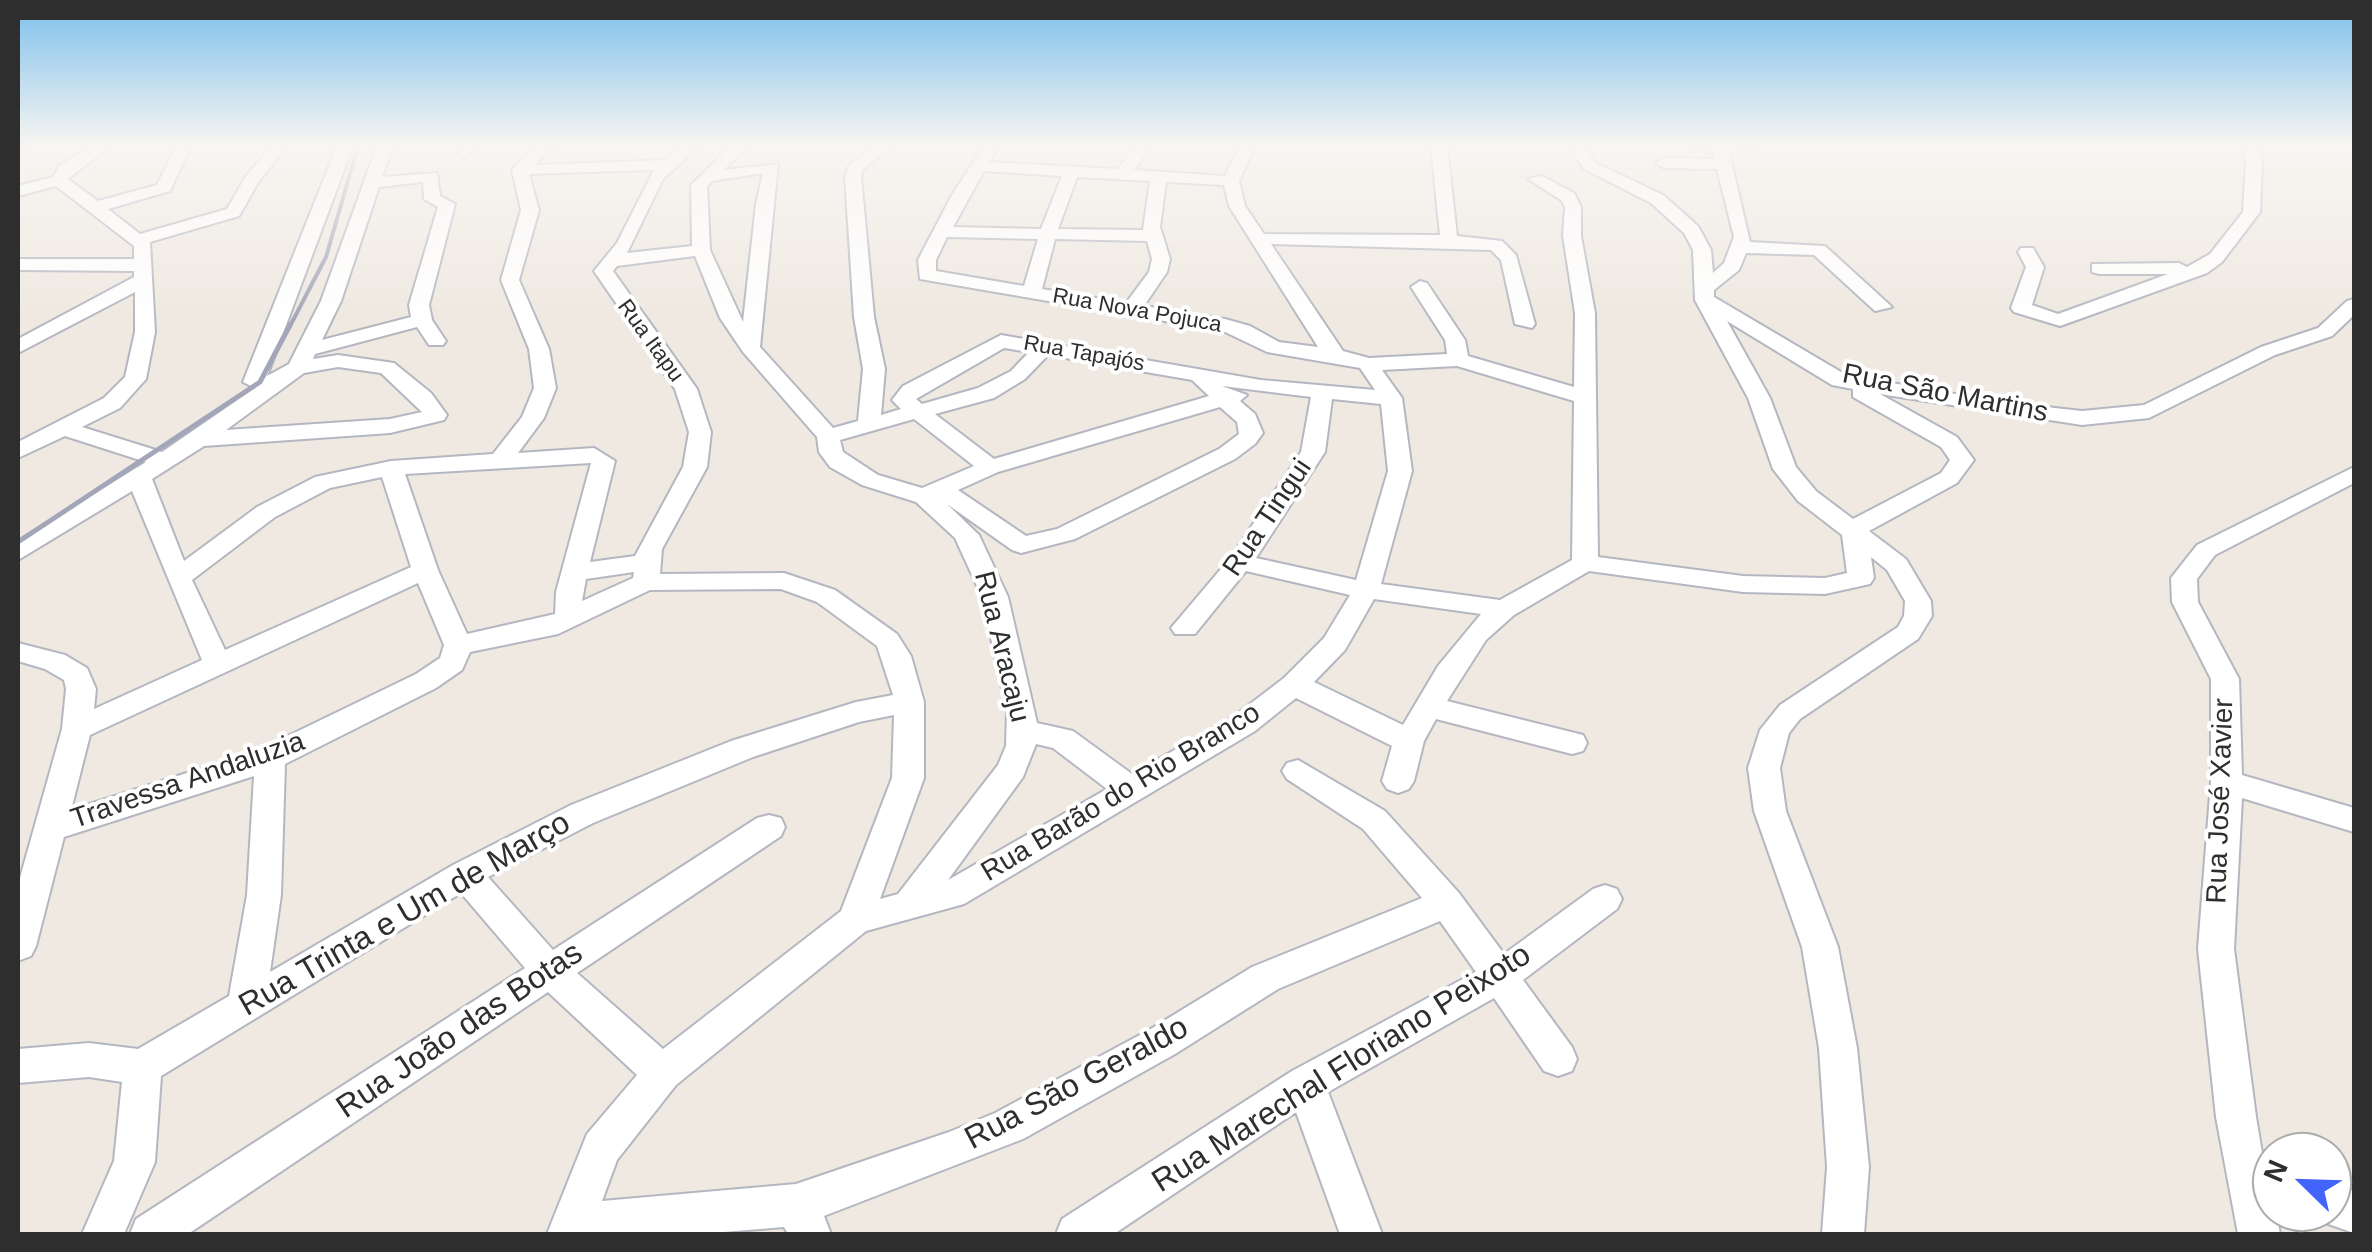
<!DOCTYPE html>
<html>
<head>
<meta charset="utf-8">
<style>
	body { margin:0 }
	#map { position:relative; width:2372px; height:1252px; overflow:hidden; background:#efe9e1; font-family:Arial,sans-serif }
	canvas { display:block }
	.frame { position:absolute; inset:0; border:20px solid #2e2e2e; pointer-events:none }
	.north { position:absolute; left:2252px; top:1132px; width:100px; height:100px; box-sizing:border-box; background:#fff; border:2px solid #ababab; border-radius:50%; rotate:293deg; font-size:28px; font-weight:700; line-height:40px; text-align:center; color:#2e2e2e }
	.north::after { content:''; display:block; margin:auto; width:35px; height:45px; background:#4264fb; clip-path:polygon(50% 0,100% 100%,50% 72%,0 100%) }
</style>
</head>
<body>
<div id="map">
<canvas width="2372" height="1252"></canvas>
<div class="frame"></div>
<div class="north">N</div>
</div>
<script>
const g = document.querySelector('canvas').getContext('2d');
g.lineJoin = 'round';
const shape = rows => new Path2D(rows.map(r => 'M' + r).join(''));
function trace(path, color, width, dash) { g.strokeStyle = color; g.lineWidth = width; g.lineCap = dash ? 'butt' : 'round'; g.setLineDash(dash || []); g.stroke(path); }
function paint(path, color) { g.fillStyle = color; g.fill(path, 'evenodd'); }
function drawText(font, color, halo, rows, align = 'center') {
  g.font = font + ' Arial,sans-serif'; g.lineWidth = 8; g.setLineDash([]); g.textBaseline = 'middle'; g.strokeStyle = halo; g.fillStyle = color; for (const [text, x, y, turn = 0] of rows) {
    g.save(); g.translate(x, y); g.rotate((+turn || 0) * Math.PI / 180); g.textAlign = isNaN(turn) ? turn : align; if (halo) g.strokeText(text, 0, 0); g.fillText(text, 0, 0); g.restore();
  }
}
const minor = shape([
	[92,146,111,146,68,179,98,201,157,185,176,146,191,146,170,191,108,209,140,234,227,209,246,176,272,146,288,146,259,181,239,216,150,242,155,332,146,379,120,408,82,427,162,452,255,388,243,382,337,146,353,146,267,376,289,364,321,301,377,146,393,146,382,177,437,173,440,196,455,204,429,305,432,320,446,341,443,345,429,345,417,327,315,354,313,359,338,355,394,363,431,393,447,415,444,420,390,433,204,446,152,479,184,561,257,507,315,477,391,461,493,454,522,417,534,388,529,349,501,280,521,210,512,170,536,146,553,146,535,165,666,160,682,146,699,146,663,179,627,253,692,246,691,185,731,146,747,146,724,170,778,164,760,347,833,428,858,421,863,369,854,317,845,176,850,164,875,146,893,146,863,169,861,176,874,317,885,369,881,415,901,409,892,400,903,386,1001,335,1261,380,1375,390,1360,368,1267,352,1223,331,920,279,918,260,952,195,984,146,999,146,989,162,1118,169,1136,146,1151,146,1134,170,1225,176,1240,146,1255,146,1239,181,1245,206,1264,234,1440,235,1431,146,1447,146,1457,236,1502,241,1516,255,1535,324,1532,328,1515,324,1501,260,1491,250,1271,244,1343,351,1369,358,1447,354,1445,340,1411,287,1420,281,1427,283,1465,340,1468,356,1574,387,1575,313,1563,236,1565,207,1561,200,1528,179,1542,176,1574,193,1581,207,1581,236,1595,313,1598,557,1743,576,1825,578,1847,573,1842,535,1798,501,1773,469,1748,398,1695,300,1693,250,1684,233,1651,203,1584,169,1569,146,1584,146,1596,163,1663,195,1698,226,1711,250,1713,273,1724,263,1734,237,1717,169,1664,168,1656,163,1664,158,1715,159,1713,152,1694,146,1758,146,1729,152,1750,242,1825,246,1892,307,1875,311,1814,255,1746,253,1739,270,1714,290,1714,297,1846,375,2001,402,2082,411,2144,405,2261,347,2318,328,2347,301,2354,299,2354,315,2332,336,2275,355,2149,418,2082,425,1880,394,1957,437,1974,460,1957,483,1869,531,1906,559,1931,601,1932,616,1918,639,1800,719,1789,733,1780,768,1786,811,1838,947,1857,1048,1869,1167,1864,1234,1822,1234,1827,1167,1819,1048,1802,947,1754,811,1748,768,1760,730,1780,705,1898,627,1904,616,1905,601,1887,570,1871,557,1874,578,1870,584,1825,594,1743,592,1589,571,1514,615,1486,640,1447,701,1583,735,1587,743,1583,751,1572,754,1436,719,1424,741,1414,781,1409,789,1398,793,1387,789,1382,781,1392,746,1296,698,1255,731,964,904,866,931,676,1085,617,1160,602,1201,796,1184,949,1132,995,1113,1149,1030,1252,967,1422,898,1363,829,1287,779,1282,771,1287,763,1298,760,1385,811,1459,893,1504,954,1593,889,1605,885,1617,889,1622,899,1617,909,1523,980,1572,1047,1577,1059,1572,1071,1558,1076,1544,1071,1494,998,1328,1092,1382,1234,1340,1234,1296,1112,1114,1234,1056,1234,1062,1219,1292,1071,1476,972,1440,921,1278,989,1175,1054,1023,1139,824,1216,831,1234,788,1234,784,1227,700,1234,547,1234,587,1134,637,1075,548,992,188,1234,130,1234,136,1219,525,968,461,893,161,1076,155,1162,124,1234,82,1234,114,1161,122,1082,89,1077,18,1083,18,1049,89,1043,138,1049,229,996,247,895,254,776,64,837,36,946,31,956,18,961,18,885,62,729,66,689,64,680,45,669,18,661,18,643,65,655,87,668,96,689,94,709,202,660,132,491,18,560,18,541,146,462,65,436,18,458,18,442,104,398,125,377,135,332,135,292,18,353,18,339,134,277,134,271,18,270,18,259,134,259,134,246,56,186,18,196,18,186,53,177,59,166,92,146],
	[654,170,617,243,594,271,675,389,689,432,683,467,635,556,590,562,615,461,594,448,518,453,544,418,556,388,549,349,519,280,539,210,529,174,654,170],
	[984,171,1062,176,1041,229,953,227,984,171],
	[763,173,756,204,743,322,710,250,707,186,712,181,763,173],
	[1077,177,1150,181,1143,230,1058,229,1077,177],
	[423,182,424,199,438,207,409,305,411,317,322,340,341,301,379,187,423,182],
	[1166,182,1224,185,1229,206,1318,347,1279,342,1250,326,1225,319,1144,306,1167,272,1170,259,1160,227,1166,182],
	[947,237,1038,239,1024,286,936,271,936,260,947,237],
	[1055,239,1147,241,1152,259,1149,272,1126,303,1042,289,1055,239],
	[695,256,720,318,743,352,817,437,819,452,830,467,862,485,916,502,955,538,982,597,1007,711,1006,746,998,765,898,894,880,899,924,778,924,702,911,656,897,634,835,590,784,573,660,574,662,549,707,467,711,432,697,389,613,271,617,266,695,256],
	[1727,321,1832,385,1853,389,1853,397,1941,447,1950,460,1941,473,1853,519,1816,491,1796,467,1770,398,1727,321],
	[1004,348,1029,352,1011,371,978,388,922,404,916,399,1004,348],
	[1048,355,1192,380,1209,396,994,459,935,414,994,398,1025,379,1048,355],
	[1457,366,1574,401,1572,560,1500,600,1381,584,1412,471,1402,398,1382,370,1457,366],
	[338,367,381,373,422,412,390,419,226,430,304,373,338,367],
	[1222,386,1311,397,1301,452,1231,557,1171,628,1175,634,1195,634,1246,571,1350,595,1324,638,1284,678,1233,717,1132,774,1073,731,1037,723,1008,597,979,535,947,504,1012,550,1021,553,1075,539,1235,459,1255,444,1263,433,1255,414,1240,401,1247,395,1222,386],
	[1332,399,1381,404,1388,471,1356,580,1256,558,1325,452,1332,399],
	[1220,407,1237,422,1239,434,1219,449,1057,529,1026,536,958,490,998,472,1220,407],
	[914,419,974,466,922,488,878,475,843,452,840,440,914,419],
	[591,463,556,592,555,614,467,634,438,570,405,474,591,463],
	[382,477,411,567,225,650,192,580,275,517,330,488,382,477],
	[634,572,633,578,582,601,586,579,634,572],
	[418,583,444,645,440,658,416,674,259,750,71,810,90,735,418,583],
	[781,589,817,602,877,646,893,695,856,702,731,741,571,805,453,865,270,972,281,895,285,764,436,688,462,670,470,652,558,634,650,590,781,589],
	[1374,599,1481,614,1438,666,1403,725,1314,682,1345,650,1374,599],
	[894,715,892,778,841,911,663,1049,577,973,781,836,785,827,781,818,769,815,757,818,553,950,488,877,593,823,753,757,859,722,894,715],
	[1036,744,1053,748,1107,789,948,880,1023,777,1036,744],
	[460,146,475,146,465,157,457,152,460,146],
	[2242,146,2258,146,2262,161,2260,212,2222,262,2207,273,2060,326,2014,312,2011,308,2026,267,2018,252,2021,248,2033,248,2044,267,2032,305,2058,314,2168,274,2099,274,2092,272,2092,264,2179,263,2187,267,2210,254,2243,212,2246,161,2242,146],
	[2354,467,2354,483,2215,555,2197,579,2198,602,2239,679,2242,775,2354,808,2354,832,2242,798,2234,949,2256,1117,2272,1212,2276,1212,2280,1234,2238,1234,2216,1117,2198,949,2211,782,2211,679,2172,602,2171,578,2197,545,2354,467],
	[2332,1184,2354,1191,2354,1233,2317,1220,2314,1212,2332,1212,2332,1184]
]);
const major = shape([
	[18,146,29,146,18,152,18,146]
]);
trace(minor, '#b4b7c1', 4);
trace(major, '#c9c9c9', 6);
paint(minor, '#fff');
paint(major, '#f2d163');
trace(shape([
	[289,328,326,257,358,146]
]), '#a3a6b8', 4);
trace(shape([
	[18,542,260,382,290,325]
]), '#a3a6b8', 5);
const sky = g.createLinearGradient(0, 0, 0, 322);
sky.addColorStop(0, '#7abfeb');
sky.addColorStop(0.45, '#f8f5f2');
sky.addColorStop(1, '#f8f5f200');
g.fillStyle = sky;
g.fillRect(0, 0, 2372, 322);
drawText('22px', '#2e2e2e', '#fff', [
	["Rua Nova Pojuca",1137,311,10],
	["Rua Itapu",650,341,54],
	["Rua Tapajós",1084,354,10]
]);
drawText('28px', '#2e2e2e', '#fff', [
	["Rua São Martins",1945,394,11],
	["Rua Tingui",1268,518,-56],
	["Rua Aracaju",1001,647,76],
	["Travessa Andaluzia",188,781,-19],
	["Rua Barão do Rio Branco",1121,793,-31],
	["Rua José Xavier",2221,801,-88]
]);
drawText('32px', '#2e2e2e', '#fff', [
	["Rua Trinta e Um de Março",405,915,-30],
	["Rua João das Botas",460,1031,-34],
	["Rua Marechal Floriano Peixoto",1342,1069,-32],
	["Rua São Geraldo",1077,1084,-28]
]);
</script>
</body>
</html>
